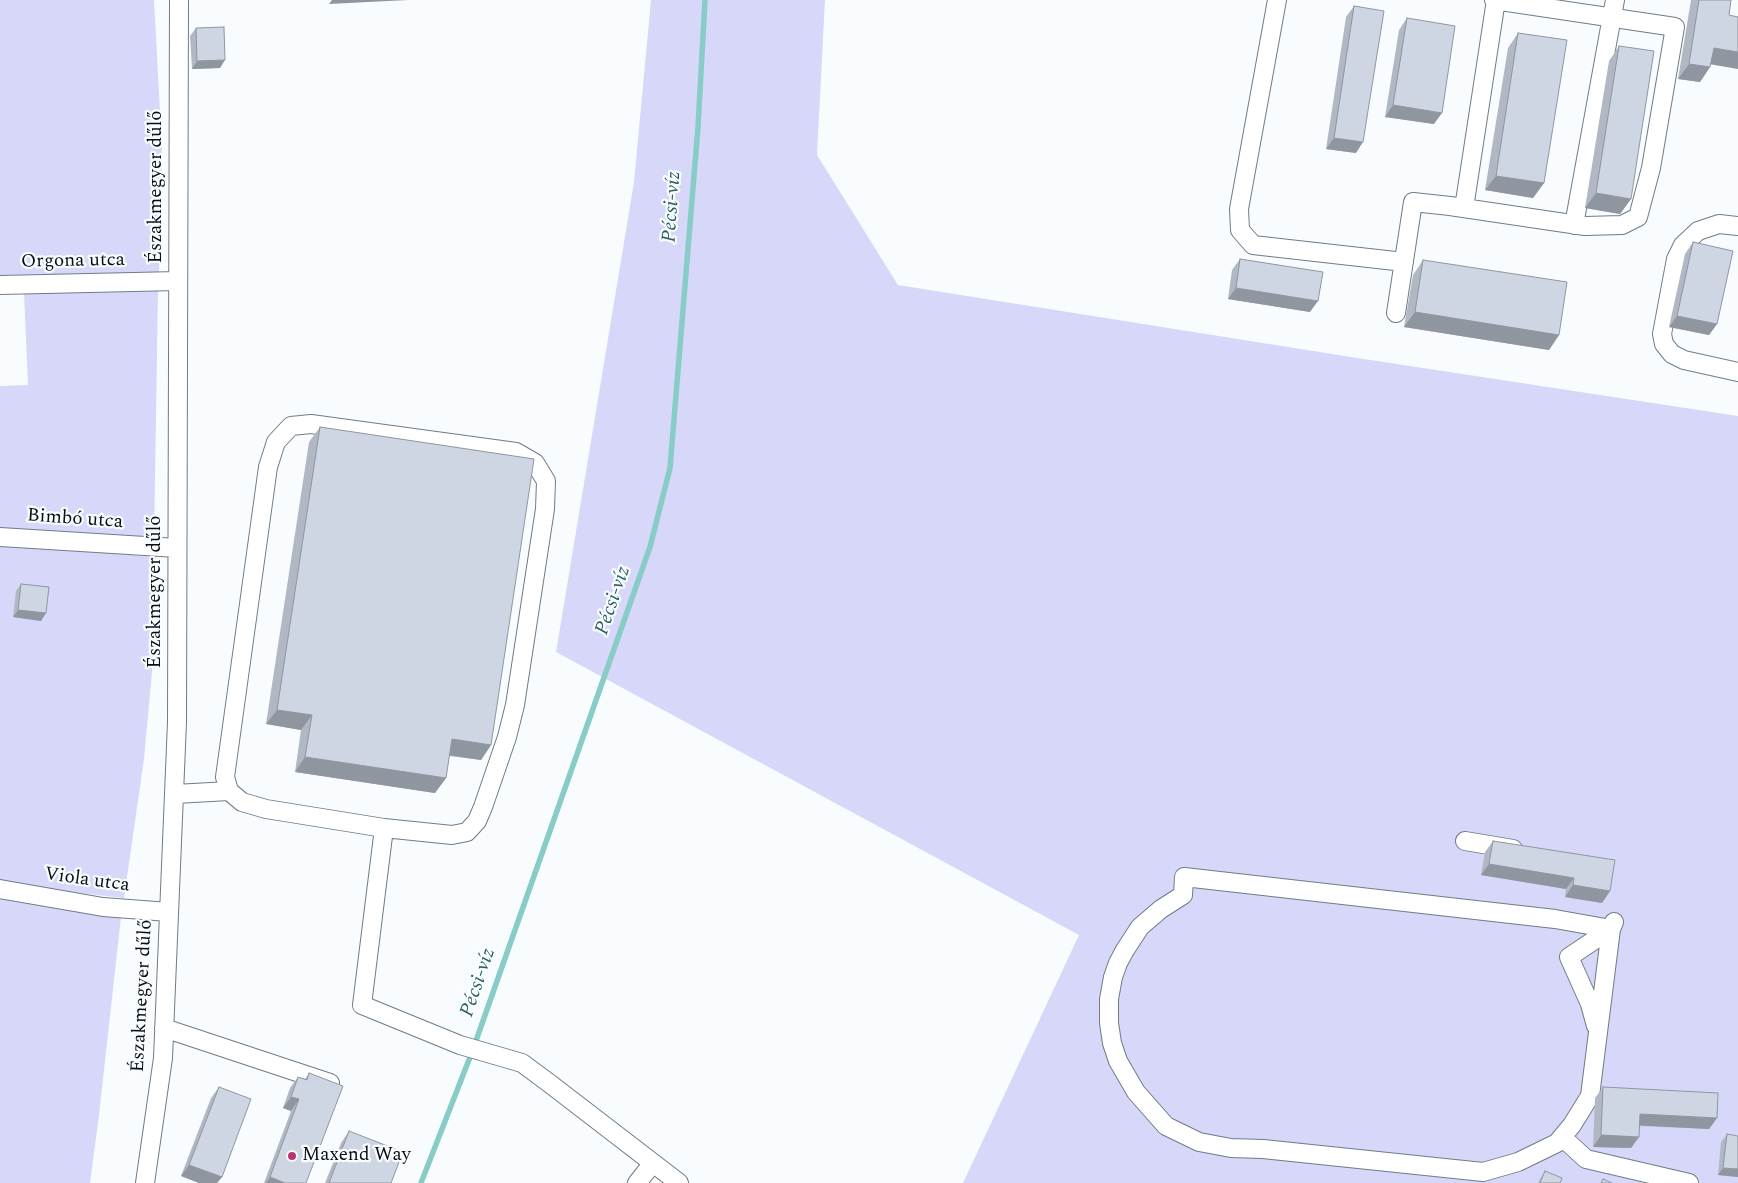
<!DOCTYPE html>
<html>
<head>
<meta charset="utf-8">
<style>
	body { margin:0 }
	canvas { display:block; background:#f9fcfe }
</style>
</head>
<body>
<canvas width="1738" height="1183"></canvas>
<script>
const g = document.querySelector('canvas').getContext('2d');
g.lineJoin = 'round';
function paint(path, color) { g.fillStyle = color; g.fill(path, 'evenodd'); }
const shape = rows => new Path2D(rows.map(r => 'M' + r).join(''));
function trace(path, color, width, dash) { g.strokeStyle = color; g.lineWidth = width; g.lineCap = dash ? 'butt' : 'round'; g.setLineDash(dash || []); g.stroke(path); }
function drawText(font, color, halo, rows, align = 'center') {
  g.font = font + ' Spectral,serif'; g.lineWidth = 4.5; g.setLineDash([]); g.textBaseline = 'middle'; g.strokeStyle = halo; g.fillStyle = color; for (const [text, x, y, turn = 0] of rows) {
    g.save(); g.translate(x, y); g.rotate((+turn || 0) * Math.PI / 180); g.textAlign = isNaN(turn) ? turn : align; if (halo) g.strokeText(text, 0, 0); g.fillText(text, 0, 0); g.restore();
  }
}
paint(shape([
	[0,0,154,0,162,148,159,274,0,275],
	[651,0,825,0,817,155,898,285,1351,357,1738,416,1738,1183,963,1183,1079,935,556,652,634,182],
	[158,291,154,541,0,537,0,386,28,385,24,293],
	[12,545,156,557,152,672,144,759,124,898,0,884,0,547],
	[0,896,121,917,99,1115,90,1183,0,1183]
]), '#d7d8f9');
trace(shape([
	[421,1183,472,1052,650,547,670,468,698,127,705,0]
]), '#88ccc7', 5.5);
const minor = shape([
	[1277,0,1239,209,1240,230,1253,245,1404,262],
	[1464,208,1496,0],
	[1574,225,1615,0],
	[1738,226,1719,224,1698,231,1683,245,1676,259,1662,334,1664,344,1672,354,1684,360,1738,372],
	[0,285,178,281],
	[1396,313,1413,202,1450,206,1585,226,1622,225,1638,217,1651,168,1675,27,1494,0],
	[0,537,177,548],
	[175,794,229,791],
	[384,828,266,809,242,802,229,791,225,777,268,467,276,442,291,426,311,424,516,452,535,463,546,481,545,509,515,705,507,737,483,807,477,821,467,832,452,835,384,828,362,1005,460,1045,522,1063,549,1083,679,1183],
	[1465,841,1513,849],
	[0,889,103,907,169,912],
	[1611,929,1555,919,1184,877,1183,895,1161,909,1140,927,1125,950,1118,963,1113,977,1109,999,1109,1023,1112,1043,1118,1061,1136,1092,1166,1126,1199,1142,1231,1148,1263,1149,1483,1172,1518,1162,1557,1143,1572,1125,1590,1096,1611,929,1614,922],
	[1596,1026,1590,1004,1569,957,1611,929],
	[164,1028,330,1083],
	[1562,1137,1586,1159,1689,1183],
	[145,1183,163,1058,177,722,179,0],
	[637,1183,653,1163]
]);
trace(minor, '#6f7c86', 20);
trace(minor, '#fff', 18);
paint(shape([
	[1691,0,1731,0,1710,67,1700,82,1678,79],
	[1354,6,1356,153,1326,149,1346,17],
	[1407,18,1434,124,1385,117,1399,30],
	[196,28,220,68,192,69,190,36],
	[1518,33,1544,183,1533,198,1485,190,1508,48],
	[1619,46,1631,199,1620,214,1585,208,1609,61],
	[1693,242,1717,324,1709,335,1669,327,1685,254],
	[1240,259,1310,312,1228,299,1232,270],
	[1423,260,1559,335,1549,350,1404,327,1413,275],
	[320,427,491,745,481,760,449,756,446,778,435,793,295,772,301,730,266,724,309,442],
	[21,584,41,621,13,617,16,591],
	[1493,841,1610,891,1602,903,1565,897,1566,889,1481,875,1485,852],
	[309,1073,306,1183,264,1183,291,1111,283,1108,290,1088,298,1077,305,1079],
	[219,1087,222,1177,217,1183,199,1183,181,1176,211,1098],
	[1603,1087,1717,1118,1709,1129,1639,1126,1639,1137,1631,1148,1593,1147,1595,1098],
	[349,1131,391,1183,325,1183,341,1143],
	[1727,1134,1738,1177,1718,1175,1721,1142],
	[1545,1171,1560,1183,1538,1183,1540,1179]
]), '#b1b8c4');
paint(shape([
	[332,0,408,0,329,4],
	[1714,48,1738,52,1738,69,1703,63],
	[225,60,220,68,192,69,197,61],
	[1689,64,1710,67,1700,82,1678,79],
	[1393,105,1442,113,1434,124,1385,117],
	[1334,138,1363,142,1356,153,1326,149],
	[1496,176,1544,183,1533,198,1485,190],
	[1596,193,1631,199,1620,214,1585,208],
	[1236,288,1318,301,1310,312,1228,299],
	[1415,312,1559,335,1549,350,1404,327],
	[1677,316,1717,324,1709,335,1669,327],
	[18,610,46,613,41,621,13,617],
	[277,710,312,715,301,730,266,724],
	[452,739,491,745,481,760,441,754],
	[305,757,446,778,435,793,295,772],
	[1489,864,1574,878,1566,889,1481,875],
	[1573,885,1610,891,1602,903,1565,897],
	[291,1097,299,1099,291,1111,283,1108],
	[1640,1114,1717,1118,1709,1129,1632,1125],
	[1601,1135,1639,1137,1631,1148,1593,1147],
	[189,1165,222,1177,217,1183,199,1183,181,1176],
	[1723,1168,1738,1169,1738,1177,1718,1175],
	[270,1177,285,1183,266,1183]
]), '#9096a0');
const building = shape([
	[1699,0,1731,0,1729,15,1738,17,1738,52,1714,48,1710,67,1689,64,1699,0],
	[1354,6,1384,11,1363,142,1334,138,1354,6],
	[1407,18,1455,26,1442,113,1393,105,1407,18],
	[224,27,225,60,197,61,196,28,224,27],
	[1518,33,1567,40,1544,183,1496,176,1518,33],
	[1619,46,1654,51,1631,199,1596,193,1619,46],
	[1693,242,1733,251,1717,324,1677,316,1693,242],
	[1240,259,1323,272,1318,301,1236,288,1240,259],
	[1423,260,1567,282,1559,335,1415,312,1423,260],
	[320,427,534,459,491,745,452,739,446,778,305,757,312,715,277,710,320,427],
	[21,584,49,587,46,613,18,610,21,584],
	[1493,841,1615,860,1610,891,1573,885,1574,878,1489,864,1493,841],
	[309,1073,343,1086,306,1183,285,1183,270,1177,299,1099,291,1097,298,1077,307,1080,309,1073],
	[219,1087,251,1099,222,1177,189,1165,219,1087],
	[1603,1087,1718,1093,1717,1118,1640,1114,1639,1137,1601,1135,1603,1087],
	[349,1131,403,1152,391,1183,329,1183,349,1131],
	[1727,1134,1738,1136,1738,1169,1723,1168,1727,1134],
	[1545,1171,1562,1178,1560,1183,1540,1183,1545,1171],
	[1603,1179,1612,1183,1601,1183,1603,1179]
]);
paint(building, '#ced6e4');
trace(building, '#9096a0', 1);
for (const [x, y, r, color] of [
	[292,1156,5,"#ba3475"]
]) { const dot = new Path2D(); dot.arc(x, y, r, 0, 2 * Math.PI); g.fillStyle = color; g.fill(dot); trace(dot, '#f9fcfe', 2); }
drawText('19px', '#090e12', '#f9fcfe', [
	["Északmegyer dűlő",157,187,-90],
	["Orgona utca",73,262,-1],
	["Bimbó utca",75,520,4],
	["Északmegyer dűlő",156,592,-90],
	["Viola utca",87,881,8],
	["Északmegyer dűlő",143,996,-87]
]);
drawText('19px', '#090e12', '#f9fcfe', [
	["Maxend Way",302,1156]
], 'left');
drawText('italic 20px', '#27605d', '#f9fcfe', [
	["Pécsi-víz",673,207,-86],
	["Pécsi-víz",614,601,-71],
	["Pécsi-víz",479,983,-71]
]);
</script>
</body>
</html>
